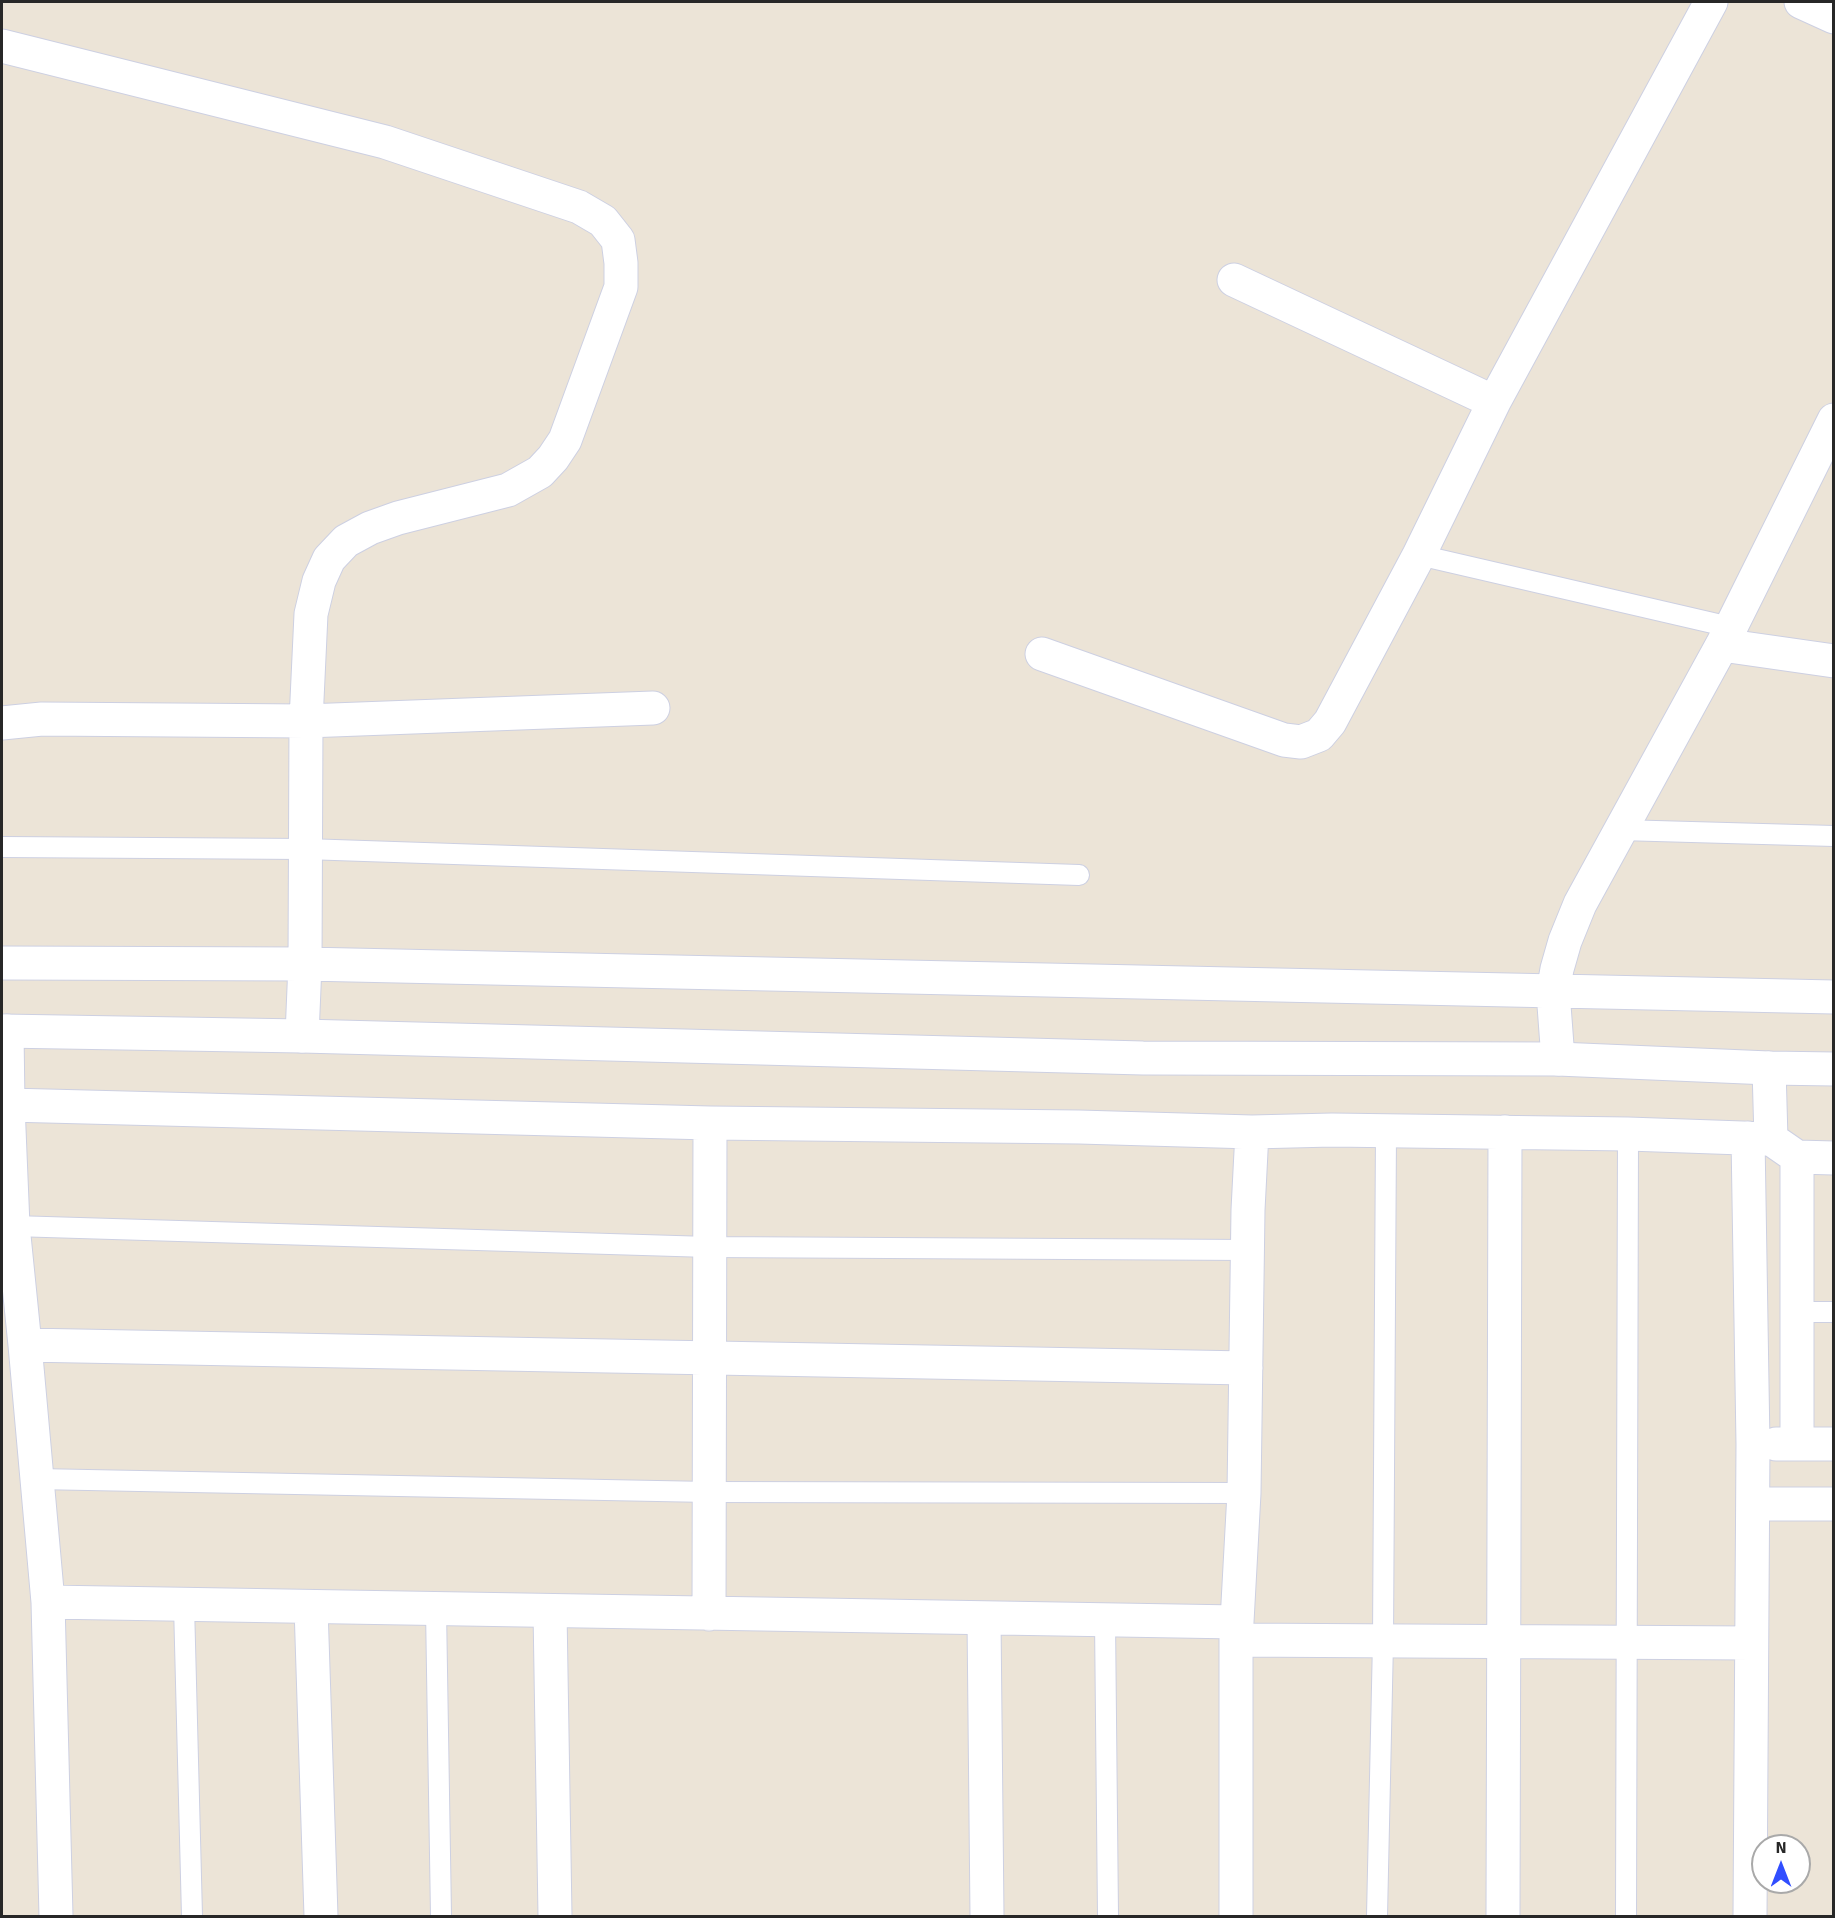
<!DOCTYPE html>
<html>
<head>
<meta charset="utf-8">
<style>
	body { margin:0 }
	#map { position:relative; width:1835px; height:1918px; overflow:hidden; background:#ece4d7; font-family:Signika,sans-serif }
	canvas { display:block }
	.frame { position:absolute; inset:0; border:3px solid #272727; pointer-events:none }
	.north { position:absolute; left:1751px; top:1834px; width:60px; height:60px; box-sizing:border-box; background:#fff; border:2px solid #a9a9a9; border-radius:50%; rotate:0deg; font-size:16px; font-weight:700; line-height:24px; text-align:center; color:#272727 }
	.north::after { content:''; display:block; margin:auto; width:21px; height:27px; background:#314eff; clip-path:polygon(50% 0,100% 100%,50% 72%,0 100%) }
</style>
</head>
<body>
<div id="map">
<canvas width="1835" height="1918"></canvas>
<div class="frame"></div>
<div class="north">N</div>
</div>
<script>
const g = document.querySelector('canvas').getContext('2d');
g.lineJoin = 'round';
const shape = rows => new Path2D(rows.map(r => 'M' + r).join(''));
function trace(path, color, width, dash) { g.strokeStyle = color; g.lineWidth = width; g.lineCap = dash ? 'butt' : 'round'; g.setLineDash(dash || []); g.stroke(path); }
const service = shape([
	[1419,555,1730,627],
	[1620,830,1834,836],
	[2,847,305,849,1079,875],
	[13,1226,709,1247,1248,1250],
	[1798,1312,1834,1312],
	[36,1479,709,1492,1244,1493],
	[184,1605,192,1916],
	[436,1609,441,1916],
	[1105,1620,1108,1916],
	[1377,1916,1383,1641,1386,1131],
	[1626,1916,1628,1134]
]);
const minor = shape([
	[1801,2,1834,17],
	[2,46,385,142,579,207,603,221,618,240,621,263,621,287,565,440,553,458,540,472,508,490,398,518,370,528,346,541,329,559,319,581,311,614,306,721,305,964,302,1036],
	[1234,280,1494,402],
	[1722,645,1834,661],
	[1042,654,1284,740,1301,742,1319,735,1330,722,1419,555,1494,402,1711,2],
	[2,723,42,719,306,721,653,708],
	[2,963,305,964,1834,997],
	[7,1031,8,1105,13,1226,25,1345,48,1602,56,1916],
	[1558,1059,1553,992,1557,969,1565,941,1580,904,1722,645,1834,420],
	[1769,1068,1771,1139],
	[8,1105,710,1123,1079,1127,1252,1132],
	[1748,1138,1753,1444,1750,1916],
	[1797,1157,1797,1444],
	[25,1345,1246,1368],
	[1776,1444,1834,1444],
	[1753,1504,1834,1504],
	[48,1602,1237,1622],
	[311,1607,321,1916],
	[550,1611,555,1916],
	[709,1614,710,1123],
	[984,1619,987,1916],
	[1236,1640,1751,1643],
	[1236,1916,1236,1640,1244,1493,1248,1210,1252,1132,1332,1130,1628,1134,1771,1139,1797,1157,1834,1158],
	[1503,1916,1505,1132]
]);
const tertiary = shape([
	[2,1031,302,1036,1143,1058,1558,1059,1769,1068,1834,1069]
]);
trace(service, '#cdd0e2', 22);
trace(minor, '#cdd0e2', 35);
trace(tertiary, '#cdd0e2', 35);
trace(service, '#fff', 20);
trace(minor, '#fff', 33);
trace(tertiary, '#fff', 33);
</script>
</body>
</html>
